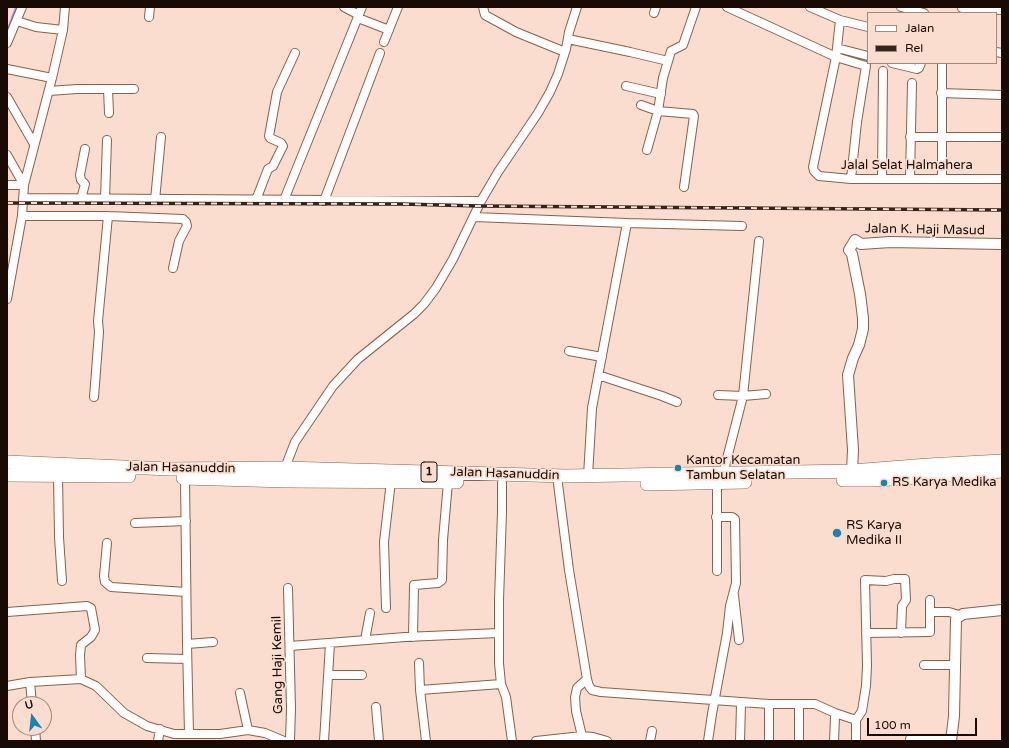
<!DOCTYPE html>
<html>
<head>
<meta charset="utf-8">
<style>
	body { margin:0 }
	#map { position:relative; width:1009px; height:748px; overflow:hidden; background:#faddce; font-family:"Varela Round",sans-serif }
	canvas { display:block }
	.frame { position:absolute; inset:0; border:8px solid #190a03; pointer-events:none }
	.legend { position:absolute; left:867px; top:12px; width:130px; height:52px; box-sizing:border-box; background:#faddce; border:1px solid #a0897d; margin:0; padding:5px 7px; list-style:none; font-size:12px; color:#190a03 }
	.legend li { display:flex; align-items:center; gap:8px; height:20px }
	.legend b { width:20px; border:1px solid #a0897d }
	.north { position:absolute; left:12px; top:696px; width:40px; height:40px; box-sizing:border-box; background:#faddce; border:1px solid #a0897d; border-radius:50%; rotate:345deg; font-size:11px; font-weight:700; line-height:16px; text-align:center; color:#190a03 }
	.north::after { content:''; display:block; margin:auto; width:14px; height:18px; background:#1885ad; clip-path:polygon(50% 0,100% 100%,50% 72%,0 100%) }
	.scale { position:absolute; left:867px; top:718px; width:110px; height:18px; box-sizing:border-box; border:2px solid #190a03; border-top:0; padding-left:5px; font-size:12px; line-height:14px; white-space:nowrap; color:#190a03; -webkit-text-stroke:3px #faddce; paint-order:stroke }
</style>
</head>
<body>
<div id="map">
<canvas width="1009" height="748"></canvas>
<div class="frame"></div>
<ul class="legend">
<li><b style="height:5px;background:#fff"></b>Jalan</li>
<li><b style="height:5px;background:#35241c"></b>Rel</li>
</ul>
<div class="north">U</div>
<div class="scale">100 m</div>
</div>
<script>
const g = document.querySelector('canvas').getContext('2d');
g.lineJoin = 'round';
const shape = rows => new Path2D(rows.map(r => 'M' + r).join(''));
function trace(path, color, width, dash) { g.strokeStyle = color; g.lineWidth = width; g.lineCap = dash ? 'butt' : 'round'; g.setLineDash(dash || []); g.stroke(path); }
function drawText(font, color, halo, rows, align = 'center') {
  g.font = font + ' "Varela Round",sans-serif'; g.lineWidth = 3.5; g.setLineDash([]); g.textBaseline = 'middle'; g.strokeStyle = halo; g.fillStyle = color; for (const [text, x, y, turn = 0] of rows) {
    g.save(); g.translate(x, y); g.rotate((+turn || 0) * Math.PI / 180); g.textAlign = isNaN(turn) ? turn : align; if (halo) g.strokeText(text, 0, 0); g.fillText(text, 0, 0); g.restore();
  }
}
trace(shape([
	[7,32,16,7]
]), '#9e8cfc', 2);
const minor = shape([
	[344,7,359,15],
	[483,7,485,15,516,32,565,52],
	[727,7,836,57,866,66,857,122,851,179],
	[810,7,840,20,868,27],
	[901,7,924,13],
	[962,8,1002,10],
	[654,13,656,7],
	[149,17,150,7],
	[358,18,389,30],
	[840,20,836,57,813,167,814,171,819,176,851,179,1002,179],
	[17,21,36,27,63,30],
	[568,39,630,52,668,61],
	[384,42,398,7],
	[7,43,22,7],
	[837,48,868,56],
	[996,52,1002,53],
	[892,63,917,69,919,68,921,63],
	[7,69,52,78],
	[626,86,661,94],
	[108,89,109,113],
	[49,91,77,89,134,89],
	[941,93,1002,95],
	[7,97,34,144],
	[641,105,658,111,693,114,694,116,684,187],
	[910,137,1002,137],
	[647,150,658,111,663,78,671,51,683,45,696,7],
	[7,155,24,185],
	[882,179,883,71],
	[910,179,912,83],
	[942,179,942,63],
	[7,185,24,185],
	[23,198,481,201],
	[81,199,85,184,81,180,80,175,85,149],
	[105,199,107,140],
	[155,200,161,137],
	[256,200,268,169,273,166,283,146,281,143,270,138,269,136,277,92,295,53],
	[284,200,362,7],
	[324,201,380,53],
	[22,216,108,216,183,219,186,222,187,226,179,241,173,268],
	[474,217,627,223,742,226],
	[7,299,22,216,24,185,52,78,63,30,65,7],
	[569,351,602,357],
	[598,375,662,396,677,402],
	[718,395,743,396,766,394],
	[94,397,99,332,98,321,108,216],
	[285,468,295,442,333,386,358,359,414,314,424,304,436,288,453,259,481,201,498,172,538,113,550,92,558,74,566,49,569,32,577,7],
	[723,474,743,396,759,241],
	[58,475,59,537,62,581],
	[588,476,592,408,627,223],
	[185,478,187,644,189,734],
	[502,483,502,512,499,600,499,663,501,684,506,697,512,741],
	[558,484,569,570,587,679,577,688,575,697,576,711,582,736],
	[135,523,186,521],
	[107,543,104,576,105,582,111,587,186,592],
	[717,571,717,483],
	[288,588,291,708,290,741],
	[734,595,739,640],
	[386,608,384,542,391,481],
	[7,612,87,606,91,608,95,630,91,637,81,645,80,655,81,679],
	[930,612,949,612,959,615],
	[866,633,930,632,930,600],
	[413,637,414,585,438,583,442,580,443,540,448,482],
	[365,640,370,613],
	[187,644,213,642],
	[290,646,405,637,499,633],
	[147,658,187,659],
	[419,663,420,690,426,741],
	[924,665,955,665],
	[328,675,362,675],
	[587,679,589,686,592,690,601,692,769,704,815,704,835,713,856,720],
	[30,682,32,704],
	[7,686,30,682,81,679,96,686,124,713,147,726,174,734,220,734,248,730,265,733,284,741],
	[420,690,501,684],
	[240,693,248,730],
	[376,707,379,741],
	[35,728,36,741],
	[910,739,951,740],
	[158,741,160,729],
	[324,741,330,644],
	[536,741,582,736,593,737,607,741],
	[650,741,652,731],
	[708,741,712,714,727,633,730,606,736,583,735,519,732,517,716,517],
	[740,741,741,705],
	[769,741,769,707],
	[799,741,799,708],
	[834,741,835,717],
	[856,741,856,720,862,711,866,686,867,666,865,580,886,581,894,579,905,579,906,600,902,606,901,633]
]);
const tertiary = shape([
	[849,477,852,471,853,450,848,375,853,358,859,345,863,329,863,318,860,294,852,254,849,250,855,240,861,244,890,242,1002,244],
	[951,741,954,716,956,619,963,614,1002,610]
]);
const trunk = shape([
	[7,462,170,469,285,468,566,476,852,471,928,465,1002,461],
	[7,475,129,476],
	[183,478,287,481,457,482],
	[843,480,877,480,1002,471],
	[647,484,745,482]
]);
trace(minor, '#89604a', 10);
trace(tertiary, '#89604a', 12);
trace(trunk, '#89604a', 14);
trace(minor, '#fff', 8);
trace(tertiary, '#fff', 10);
trace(trunk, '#fff', 13);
const rail = shape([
	[7,203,402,204,479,206,1002,210]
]);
trace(rail, '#35241c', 3.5);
trace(rail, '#faddce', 2, [6]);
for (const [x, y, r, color] of [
	[678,468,4,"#1885ad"],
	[884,483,4,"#1885ad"],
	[837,533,5,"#1885ad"]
]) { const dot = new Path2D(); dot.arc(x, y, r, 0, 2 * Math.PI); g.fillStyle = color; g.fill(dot); trace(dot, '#faddce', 1.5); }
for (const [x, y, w] of [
	[429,472,16]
]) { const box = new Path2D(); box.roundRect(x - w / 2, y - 10, w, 20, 3); g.fillStyle = '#faddce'; g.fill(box); trace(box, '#190a03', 1); }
drawText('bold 12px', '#190a03', null, [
	["1",429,472]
]);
drawText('13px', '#190a03', '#faddce', [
	["Jalal Selat Halmahera",907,166],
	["Jalan K. Haji Masud",925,230,1],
	["Jalan Hasanuddin",181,468,1],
	["Jalan Hasanuddin",505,474,2],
	["Gang Haji Kemil",278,665,-91]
]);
drawText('13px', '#190a03', '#faddce', [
	["Kantor Kecamatan",686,461],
	["Tambun Selatan",686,476],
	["RS Karya Medika",892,483],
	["RS Karya",846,526],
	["Medika II",846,541]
], 'left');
</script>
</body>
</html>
